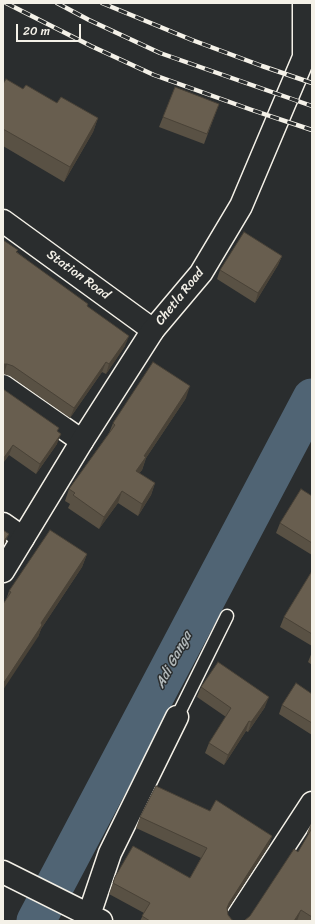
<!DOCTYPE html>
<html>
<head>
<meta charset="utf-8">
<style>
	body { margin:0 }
	#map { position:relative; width:315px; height:924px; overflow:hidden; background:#2a2d2e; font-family:Sriracha,sans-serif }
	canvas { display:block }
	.frame { position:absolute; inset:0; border:4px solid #f4f1e8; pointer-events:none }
	.scale { position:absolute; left:16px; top:24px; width:65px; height:18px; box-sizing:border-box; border:2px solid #f4f1e8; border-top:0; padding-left:5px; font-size:12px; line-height:14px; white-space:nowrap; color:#f4f1e8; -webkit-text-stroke:3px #2a2d2e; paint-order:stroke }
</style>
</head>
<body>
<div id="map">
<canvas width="315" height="924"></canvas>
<div class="frame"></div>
<div class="scale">20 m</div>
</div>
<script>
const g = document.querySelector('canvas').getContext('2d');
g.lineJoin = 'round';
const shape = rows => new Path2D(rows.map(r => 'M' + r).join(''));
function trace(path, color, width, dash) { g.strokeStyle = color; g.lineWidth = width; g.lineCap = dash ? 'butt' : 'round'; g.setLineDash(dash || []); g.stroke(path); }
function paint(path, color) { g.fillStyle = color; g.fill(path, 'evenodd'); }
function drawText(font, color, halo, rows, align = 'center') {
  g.font = font + ' Sriracha,sans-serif'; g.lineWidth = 3; g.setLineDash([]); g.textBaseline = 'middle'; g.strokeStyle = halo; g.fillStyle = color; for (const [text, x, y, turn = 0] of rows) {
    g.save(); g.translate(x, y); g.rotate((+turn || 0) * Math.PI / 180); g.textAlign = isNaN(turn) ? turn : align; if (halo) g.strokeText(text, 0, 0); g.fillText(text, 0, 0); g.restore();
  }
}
trace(shape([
	[36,921,312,398]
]), '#506474', 39);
const service = shape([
	[177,717,227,616]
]);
const minor = shape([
	[3,386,82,441],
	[3,524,23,538],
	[3,872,101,921],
	[87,921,110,853,177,717],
	[235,921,312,803]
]);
const tertiary = shape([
	[3,221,153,330]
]);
const secondary = shape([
	[3,571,82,441,153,330,201,273,241,206,304,57,304,3]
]);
trace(service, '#f4f1e8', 15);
trace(minor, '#f4f1e8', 25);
trace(tertiary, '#f4f1e8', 25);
trace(secondary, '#f4f1e8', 25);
trace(service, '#2a2d2e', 12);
trace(minor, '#2a2d2e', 22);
trace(tertiary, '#2a2d2e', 22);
trace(secondary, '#2a2d2e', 22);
const rail = shape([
	[6,3,91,46,154,75,252,110,312,130],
	[57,3,89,20,160,53,312,106],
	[102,3,192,40,262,66,312,83]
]);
trace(rail, '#f4f1e8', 4.5);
trace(rail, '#2a2d2e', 3, [9]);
paint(shape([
	[3,84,23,89,57,103,98,118,93,132,64,182,3,146],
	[219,104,204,144,159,127,163,117],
	[3,240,17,252,87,307,125,346,106,374,102,372,70,418,10,376,3,374],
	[282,256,278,265,255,303,217,279,220,270],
	[3,389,58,432,57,444,36,474,9,455,3,463],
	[186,398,146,458,142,470,139,473,155,483,151,495,138,516,118,503,99,529,68,508,70,504,65,501,69,489,109,433,113,423],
	[312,496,312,555,276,533,280,523],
	[87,554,82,567,41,629,38,637,6,600,9,591],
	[312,571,312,646,280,627,284,617],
	[312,652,312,665,308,662],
	[201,687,265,707,248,732,246,731,224,765,205,753,209,743,226,717,197,697],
	[312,694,312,735,279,714,282,705],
	[210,811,272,836,268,847,227,910,228,915,232,920,235,921,140,921,144,913,109,894,115,877,190,878,201,858,136,828,140,817],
	[312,821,312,921,244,921,250,916,298,852,309,834,307,833]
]), '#595144');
paint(shape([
	[98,118,93,132,64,182,70,167],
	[282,256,278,265,255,303,258,293],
	[129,336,125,346,106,374,109,364],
	[106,362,102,372,70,418,74,408],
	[3,364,7,364,4,374,3,374],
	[190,386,186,398,146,458,142,470,132,483,136,471,144,456],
	[61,434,57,444,36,474,40,464],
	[13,445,9,455,3,463,3,459],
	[155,483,151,495,138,516,142,504],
	[122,491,118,503,99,529,104,517],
	[9,534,5,543,3,547,3,542],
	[87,554,82,567,41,629,38,637,3,690,3,684,41,623],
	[269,697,265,707,248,732,251,722],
	[249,721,246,731,224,765,228,755],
	[272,836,268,847,224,915,229,903],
	[301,910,297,921,294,921]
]), '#494237');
const building = shape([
	[6,79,23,89,26,85,57,103,61,97,98,118,70,167,3,129,3,84,6,79],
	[175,87,219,104,207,134,163,117,175,87],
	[244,232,282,256,258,293,220,270,244,232],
	[3,240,18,250,16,252,88,304,87,306,129,336,109,364,106,362,74,408,13,366,7,364,3,364,3,240],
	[153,362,190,386,144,456,146,457,136,471,155,483,142,504,122,491,104,517,73,495,75,493,69,489,115,425,113,423,153,362],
	[3,389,59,428,57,431,61,434,40,464,13,445,3,459,3,389],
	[301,489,312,496,312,543,280,523,301,489],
	[3,530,9,534,3,542,3,530],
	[50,530,87,554,41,623,42,625,3,684,3,604,11,592,9,591,50,530],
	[312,571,312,634,284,617,312,571],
	[218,662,269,697,251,722,249,721,228,755,209,743,231,708,201,687,218,662],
	[296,683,312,694,312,723,282,705,296,683],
	[156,786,210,811,216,800,272,836,229,903,227,908,228,915,232,920,235,921,150,921,142,916,150,903,113,883,115,877,133,846,190,878,207,848,140,817,156,786],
	[312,828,312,917,301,910,294,921,244,921,250,916,294,849,298,852,312,828]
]);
paint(building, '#685e4f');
trace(building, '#494237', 1);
drawText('13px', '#f4f1e8', '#2a2d2e', [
	["Station Road",78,275,36],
	["Chetla Road",180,297,-51]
]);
drawText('italic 14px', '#b2b9ba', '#2a2d2e', [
	["Adi Ganga",174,660,-62]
]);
</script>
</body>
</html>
